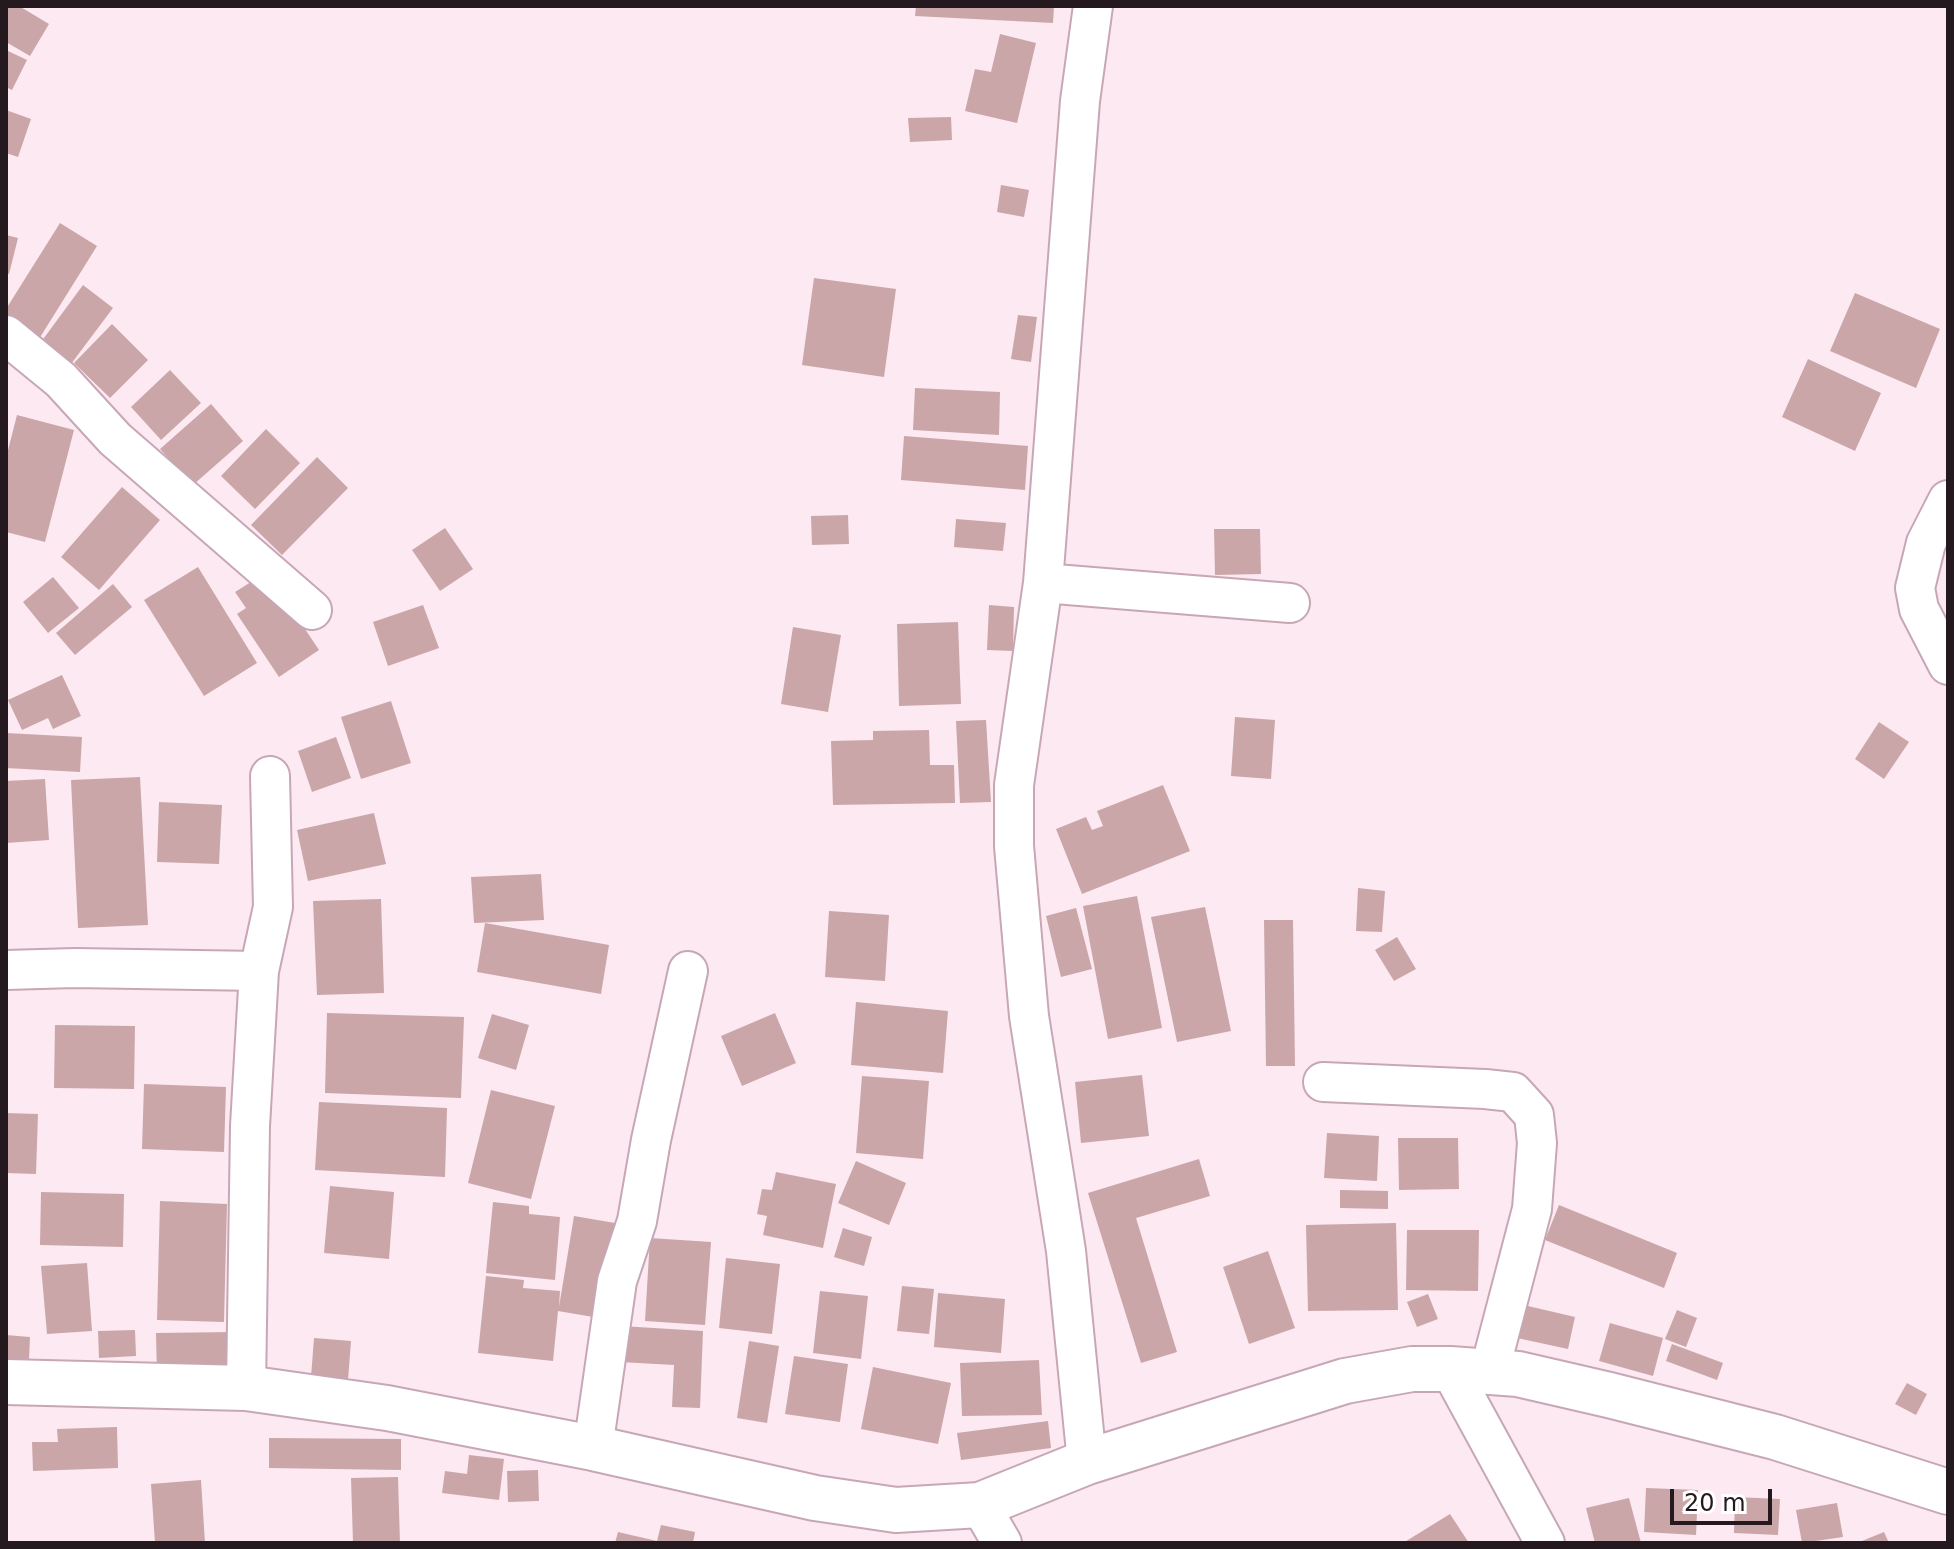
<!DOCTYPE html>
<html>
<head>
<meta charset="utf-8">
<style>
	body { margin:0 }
	#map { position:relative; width:1954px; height:1549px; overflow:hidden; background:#fde9f2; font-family:"DejaVu Sans",sans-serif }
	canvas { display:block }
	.frame { position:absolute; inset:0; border:8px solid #24191e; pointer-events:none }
	.scale { position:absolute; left:1670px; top:1489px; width:102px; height:36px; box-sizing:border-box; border:4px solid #24191e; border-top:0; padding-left:10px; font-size:24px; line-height:28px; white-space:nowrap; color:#24191e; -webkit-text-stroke:6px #fff; paint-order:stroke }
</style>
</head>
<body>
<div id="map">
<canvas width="1954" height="1549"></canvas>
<div class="frame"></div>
<div class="scale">20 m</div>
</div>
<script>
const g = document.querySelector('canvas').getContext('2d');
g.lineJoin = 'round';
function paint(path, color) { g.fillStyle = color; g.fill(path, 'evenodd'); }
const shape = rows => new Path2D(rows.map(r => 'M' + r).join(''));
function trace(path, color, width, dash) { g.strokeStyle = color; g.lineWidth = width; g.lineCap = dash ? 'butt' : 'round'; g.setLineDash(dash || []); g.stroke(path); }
paint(shape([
	[6,6,19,6,49,24,30,56,6,42],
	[916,6,1054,6,1053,23,915,16],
	[1000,34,1036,43,1017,123,965,111,975,69,991,72],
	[6,50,27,60,12,90,6,87],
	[6,110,31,119,18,157,6,153],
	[951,117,952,140,910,142,908,118],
	[1001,185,1029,190,1024,217,997,212],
	[60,223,97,246,39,339,6,318,6,309],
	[6,235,18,238,9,274,6,273],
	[814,278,896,289,884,377,802,365],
	[83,285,113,308,71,364,41,342],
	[1855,293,1940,329,1916,388,1830,351],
	[1018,315,1037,317,1031,362,1011,359],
	[112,324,148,360,110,398,74,363],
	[1808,359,1881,393,1855,451,1782,417],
	[170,370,201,403,161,440,131,407],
	[915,388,1000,392,999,435,913,430],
	[211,404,243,441,193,485,160,449],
	[17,415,74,430,45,542,6,532,6,458],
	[266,429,300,463,255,509,221,476],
	[904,436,1028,446,1025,490,901,480],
	[317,457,348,488,282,555,251,525],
	[122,487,160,520,99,590,61,557],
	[848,515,849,544,812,545,811,516],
	[956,519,1006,523,1003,551,954,547],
	[445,528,473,569,440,591,412,550],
	[1214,529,1260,529,1261,574,1215,575],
	[198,567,257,663,204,696,144,600],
	[53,577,79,608,48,633,23,602],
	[259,577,277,587,319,650,279,677,237,614,246,608,235,592],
	[113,584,132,607,75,655,56,633],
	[423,605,439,648,388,666,373,622],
	[989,605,1014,607,1013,651,987,650],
	[958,622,961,704,899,706,897,624],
	[793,627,841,635,828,712,781,704],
	[62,675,81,716,53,729,48,718,22,730,8,700],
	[391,701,411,763,361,779,341,717],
	[1235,717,1275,720,1271,779,1231,776],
	[986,720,991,802,960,803,956,721],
	[1879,722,1909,742,1884,779,1855,759],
	[929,730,930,765,954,765,955,803,833,805,831,741,873,740,873,731],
	[6,733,82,737,80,772,6,768],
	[336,737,351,778,312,792,298,751],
	[140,777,148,925,78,928,71,780],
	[45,779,49,840,6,843,6,781],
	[1163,785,1190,851,1082,894,1056,829,1086,817,1092,830,1103,826,1097,811],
	[159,802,222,805,219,864,157,862],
	[374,813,386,864,308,881,297,830],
	[541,874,544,920,474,923,471,877],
	[1358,888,1385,891,1382,932,1356,931],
	[1137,896,1162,1028,1108,1039,1083,906],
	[381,899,384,993,317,995,313,901],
	[1205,907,1231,1031,1177,1042,1151,917],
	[1076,908,1092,969,1061,977,1046,916],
	[829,911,889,915,885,981,825,977],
	[1264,920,1293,920,1295,1066,1266,1066],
	[485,923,609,945,601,994,477,972],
	[1397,937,1416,969,1394,981,1375,950],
	[856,1002,948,1011,943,1073,851,1065],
	[327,1013,464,1017,461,1098,325,1093],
	[775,1013,796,1063,742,1086,721,1036],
	[492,1014,529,1025,516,1070,478,1058],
	[55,1025,135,1026,134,1089,54,1088],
	[1142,1075,1149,1136,1081,1143,1075,1082],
	[862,1076,929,1081,923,1159,856,1153],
	[144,1084,226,1087,224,1152,142,1149],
	[491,1090,555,1106,531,1199,468,1183],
	[319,1102,447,1108,445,1177,315,1170],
	[6,1113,38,1114,36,1174,6,1173],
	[1327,1133,1379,1136,1377,1181,1324,1178],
	[1398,1138,1458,1138,1459,1189,1399,1190],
	[1199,1159,1210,1196,1136,1218,1177,1352,1141,1363,1088,1193],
	[856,1161,906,1183,889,1225,838,1203],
	[776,1172,836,1184,823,1248,763,1235,767,1216,757,1214,762,1189,772,1190],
	[330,1186,394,1192,389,1259,324,1253],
	[1340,1190,1388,1191,1388,1209,1340,1208],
	[41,1192,124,1194,123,1247,40,1245],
	[160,1201,227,1204,224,1322,157,1320],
	[493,1202,529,1206,529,1214,560,1217,555,1280,486,1273],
	[1559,1205,1677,1253,1664,1288,1545,1240],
	[574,1216,615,1223,599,1318,558,1311,553,1361,478,1353,486,1276,524,1280,523,1288,560,1291,559,1307],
	[1396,1223,1398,1310,1308,1311,1306,1225],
	[843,1228,872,1237,864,1266,834,1257],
	[1407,1230,1479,1230,1478,1291,1406,1290],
	[650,1238,711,1242,705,1325,645,1321],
	[1268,1251,1295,1328,1249,1344,1223,1267],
	[726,1258,780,1264,772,1334,719,1328],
	[87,1263,92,1331,47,1334,41,1266],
	[902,1286,934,1289,929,1334,897,1331],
	[820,1291,868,1296,861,1359,813,1353],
	[938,1293,1005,1299,1001,1353,934,1347],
	[1428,1294,1438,1319,1417,1327,1407,1302],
	[1515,1303,1575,1317,1568,1349,1508,1336],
	[1677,1310,1697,1318,1686,1347,1665,1339],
	[1610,1323,1663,1338,1653,1376,1599,1361],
	[621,1326,703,1331,700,1408,672,1407,674,1365,620,1362],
	[135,1330,136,1356,99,1358,98,1331],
	[234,1332,234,1375,157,1376,156,1333],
	[6,1335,30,1337,29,1360,6,1359],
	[314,1338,351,1341,348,1380,311,1377],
	[749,1341,779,1346,767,1423,737,1418],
	[1672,1344,1723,1363,1717,1380,1666,1361],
	[794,1356,848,1364,840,1422,785,1414],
	[1039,1360,1042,1415,962,1416,960,1363],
	[873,1367,951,1383,938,1444,861,1429],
	[1907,1383,1927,1394,1916,1415,1895,1404],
	[1048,1421,1051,1448,961,1460,957,1433],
	[117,1427,118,1468,33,1471,32,1442,58,1442,57,1429],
	[269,1438,401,1439,401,1470,269,1468],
	[469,1455,504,1459,499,1500,442,1493,445,1471,467,1474],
	[538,1470,539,1501,508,1502,507,1471],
	[398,1477,400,1543,353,1543,351,1478],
	[201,1480,205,1543,155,1543,151,1484],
	[1646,1488,1698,1490,1696,1535,1644,1532],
	[1735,1497,1780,1499,1778,1535,1734,1533],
	[1629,1498,1641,1543,1595,1543,1586,1508],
	[1837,1503,1843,1537,1802,1543,1796,1510],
	[1450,1514,1469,1543,1403,1543],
	[661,1525,695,1532,693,1543,615,1543,618,1532,657,1541],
	[1884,1532,1889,1543,1857,1543]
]), '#caa6a9');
const street = shape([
	[6,335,61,380,115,439,312,610],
	[1948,500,1926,543,1915,588,1919,609,1948,665],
	[1043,583,1290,603],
	[6,970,75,968,259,971],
	[1323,1082,1485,1089,1513,1092,1534,1115,1537,1143,1532,1209,1489,1373],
	[1450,1369,1545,1543],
	[246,1388,250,1126,259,971,273,907,270,776],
	[593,1448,617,1281,637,1221,651,1140,688,971],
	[1087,1462,1066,1251,1029,1016,1014,846,1014,785,1043,583,1080,101,1093,6],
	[980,1505,1002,1543]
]);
const secondary = shape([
	[6,1382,246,1388,387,1408,593,1448,815,1498,896,1510,980,1505,1087,1462,1345,1381,1412,1369,1450,1369,1518,1374,1609,1395,1775,1437,1948,1492]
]);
trace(street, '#c7a7b6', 42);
trace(secondary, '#c7a7b6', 48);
trace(street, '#fff', 38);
trace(secondary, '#fff', 44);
</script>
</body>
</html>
